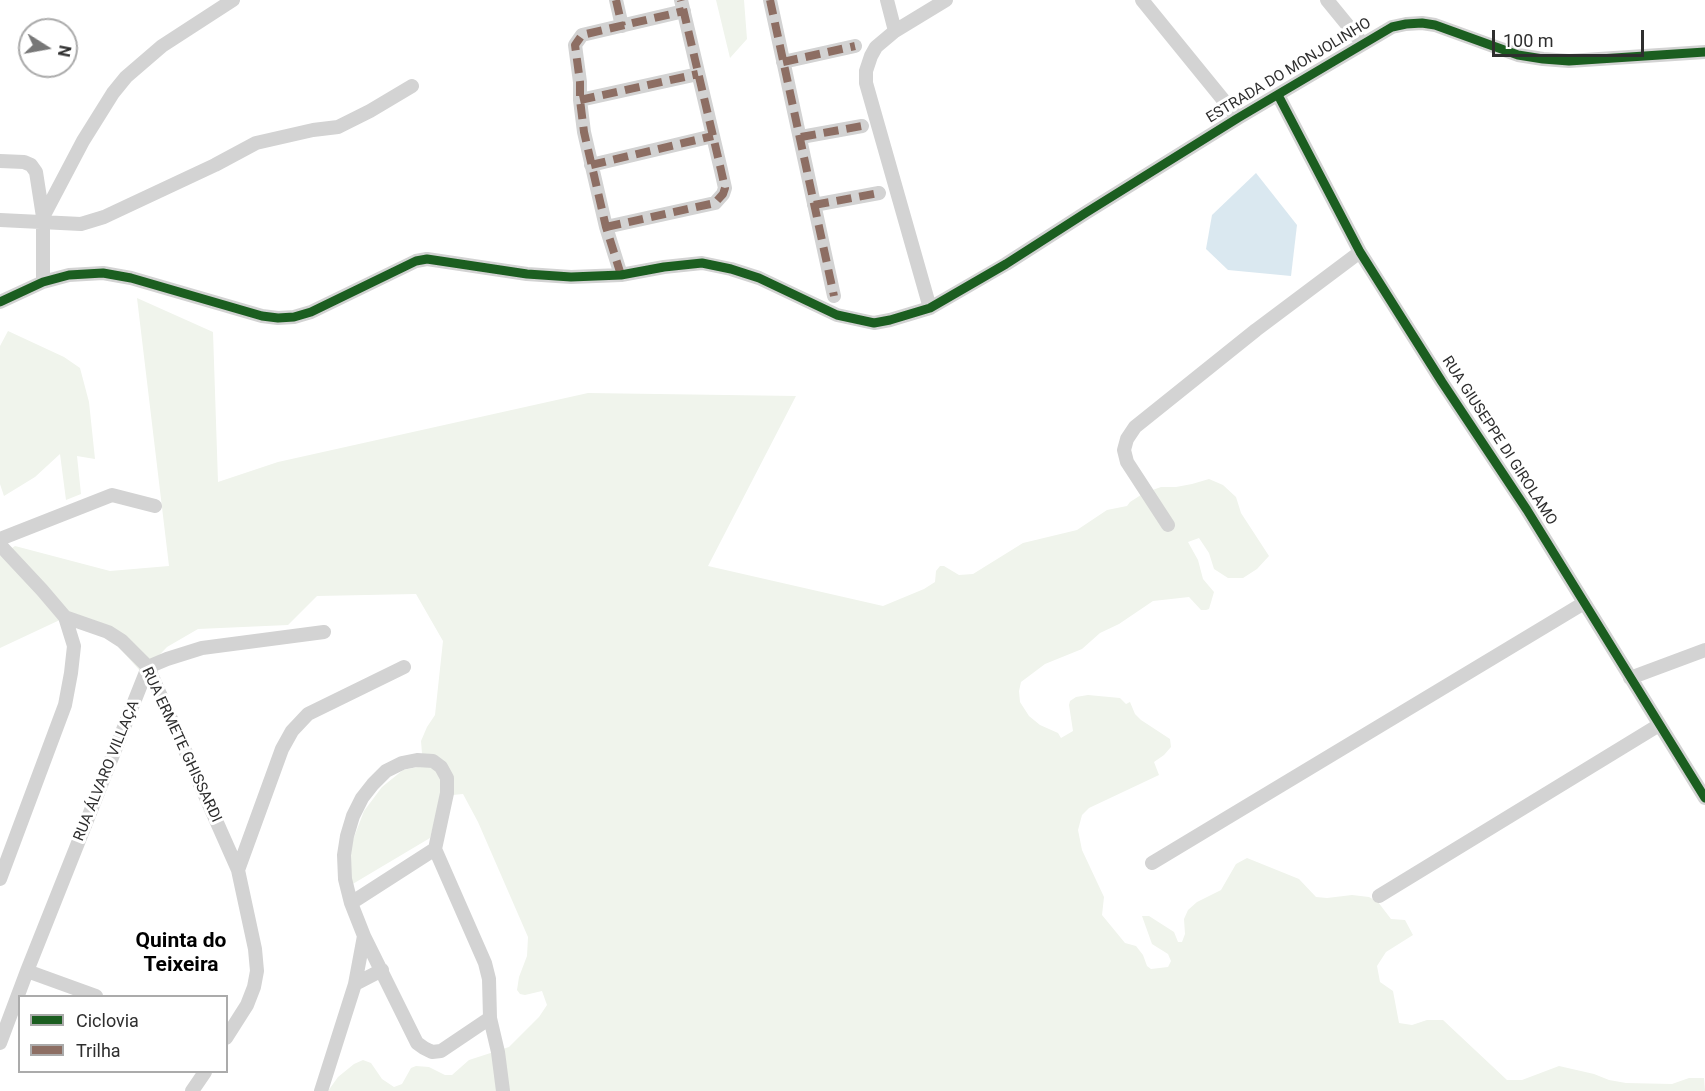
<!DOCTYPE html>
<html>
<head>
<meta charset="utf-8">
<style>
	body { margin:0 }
	#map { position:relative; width:1705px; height:1091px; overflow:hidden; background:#fff; font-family:Roboto,sans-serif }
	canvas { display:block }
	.legend { position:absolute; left:18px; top:995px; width:210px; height:78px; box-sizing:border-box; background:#fff; border:2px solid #ababab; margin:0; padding:8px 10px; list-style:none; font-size:18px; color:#2e2e2e }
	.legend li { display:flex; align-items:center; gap:12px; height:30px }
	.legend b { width:30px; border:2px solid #ababab }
	.north { position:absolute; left:18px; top:18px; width:60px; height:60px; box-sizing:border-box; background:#fff; border:2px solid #ababab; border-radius:50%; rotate:101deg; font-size:16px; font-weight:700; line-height:24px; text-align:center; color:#2e2e2e }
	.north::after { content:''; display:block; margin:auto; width:21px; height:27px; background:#777; clip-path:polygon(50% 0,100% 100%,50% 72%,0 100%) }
	.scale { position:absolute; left:1492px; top:30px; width:152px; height:27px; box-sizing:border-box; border:3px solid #2e2e2e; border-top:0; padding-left:8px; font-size:18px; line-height:21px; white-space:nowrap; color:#2e2e2e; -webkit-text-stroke:4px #fff; paint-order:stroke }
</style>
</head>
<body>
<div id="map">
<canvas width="1705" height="1091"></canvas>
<ul class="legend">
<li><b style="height:8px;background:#1b5e20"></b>Ciclovia</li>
<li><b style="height:8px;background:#8d6e63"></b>Trilha</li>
</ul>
<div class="north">N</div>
<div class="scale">100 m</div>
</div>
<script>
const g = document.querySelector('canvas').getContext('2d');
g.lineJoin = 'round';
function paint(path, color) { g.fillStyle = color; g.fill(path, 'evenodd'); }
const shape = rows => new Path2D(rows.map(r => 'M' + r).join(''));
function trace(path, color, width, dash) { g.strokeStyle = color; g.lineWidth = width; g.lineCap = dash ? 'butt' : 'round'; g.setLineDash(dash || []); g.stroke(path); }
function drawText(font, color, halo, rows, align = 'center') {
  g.font = font + ' Roboto,sans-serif'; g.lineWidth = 6; g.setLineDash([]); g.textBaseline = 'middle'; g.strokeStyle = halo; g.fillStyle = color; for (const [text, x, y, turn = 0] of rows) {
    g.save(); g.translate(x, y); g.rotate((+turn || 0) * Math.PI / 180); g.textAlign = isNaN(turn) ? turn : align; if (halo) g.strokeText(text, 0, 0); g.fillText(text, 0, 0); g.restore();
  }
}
paint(shape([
	[716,0,744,0,747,39,730,58],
	[137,298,213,332,218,482,278,462,588,393,796,396,708,566,883,606,924,589,935,582,936,571,940,566,944,566,959,575,973,574,1023,543,1077,530,1107,510,1127,506,1130,502,1144,493,1161,487,1176,487,1192,484,1209,479,1223,485,1236,497,1241,513,1269,556,1257,569,1243,578,1228,578,1214,569,1209,553,1199,538,1188,542,1198,560,1203,579,1214,592,1209,609,1206,610,1201,610,1189,597,1153,601,1119,624,1100,633,1082,649,1045,664,1021,682,1019,691,1020,702,1029,716,1040,725,1058,733,1061,738,1073,731,1069,705,1070,701,1076,697,1088,695,1120,698,1126,704,1130,702,1135,714,1141,720,1170,739,1171,747,1164,755,1154,762,1159,775,1089,808,1082,815,1078,830,1082,850,1104,897,1102,915,1125,943,1136,946,1143,955,1147,966,1151,969,1168,967,1171,961,1168,954,1152,944,1142,916,1149,916,1174,932,1178,942,1182,942,1185,934,1184,919,1188,910,1197,902,1221,890,1236,864,1247,858,1299,879,1316,897,1327,898,1352,895,1369,897,1378,902,1391,919,1405,920,1413,935,1386,952,1377,966,1380,982,1393,991,1399,1023,1412,1025,1427,1020,1443,1020,1507,1080,1522,1080,1559,1066,1594,1074,1609,1080,1626,1083,1672,1084,1689,1078,1704,1078,1705,1091,328,1091,338,1077,354,1064,363,1060,371,1063,382,1079,394,1087,402,1084,411,1068,416,1066,429,1067,445,1075,452,1075,469,1060,509,1047,539,1017,547,1005,542,991,525,995,520,994,517,990,519,977,527,956,528,937,478,822,463,794,442,796,430,838,351,885,349,876,351,845,364,811,382,787,403,770,423,766,421,741,427,727,435,715,443,641,416,594,317,596,288,625,198,629,167,647,142,673,106,633,64,618,0,648,0,556,15,546,110,571,169,566],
	[8,331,64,357,80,368,89,402,95,459,77,456,81,494,66,500,60,454,35,477,4,496,0,484,0,346]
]), '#f0f4ec');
paint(shape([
	[1256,173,1297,225,1291,276,1228,270,1206,249,1212,215]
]), '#dae8f0');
trace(shape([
	[616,0,622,26],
	[770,0,834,296],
	[887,0,895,31,876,47,871,56,866,71,866,83,930,308],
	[1142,0,1238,118],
	[1327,0,1363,44],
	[895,31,946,0],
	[783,62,855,46],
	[1278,95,1360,252,1442,382,1527,510,1705,798],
	[580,100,698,74],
	[801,137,862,126],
	[0,161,24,162,31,165,36,172,43,217],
	[591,165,713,136],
	[814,205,879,193],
	[0,220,81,224,104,217,215,165,256,143,313,130,338,127,370,111,412,86],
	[606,227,715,203,723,194,725,188,721,170,681,0],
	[621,275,606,227,584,132,580,100,580,82,575,45,582,35,684,11],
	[43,282,43,217,83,141,113,93,126,77,162,46,233,0],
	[0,302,43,282,69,275,103,273,131,278,262,316,278,318,294,317,311,312,416,261,427,259,527,274,571,277,621,275,664,267,702,263,731,269,759,278,837,315,874,323,890,320,930,308,1006,264,1087,212,1238,118,1392,27,1406,24,1422,23,1435,25,1518,55,1543,59,1569,61,1705,52],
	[1168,525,1127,462,1124,450,1127,439,1135,427,1256,330,1360,252],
	[0,539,112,495,155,506],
	[0,545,42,590,65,617,108,632,122,641,148,667,238,870],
	[1630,678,1705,650],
	[1152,863,1584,603],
	[0,879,65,705,71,673,74,646,65,617],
	[1379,896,1659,725],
	[351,903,435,849,485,963,489,979,490,1018,441,1051,432,1052,424,1048,417,1043,364,936],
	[27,971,96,996],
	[355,984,382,970],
	[490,1018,498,1052,503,1091],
	[226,1038,247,1005,254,987,257,971,255,949,238,870,282,749,292,731,308,714,404,667],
	[0,1043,27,971,148,667,167,659,202,648,324,632],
	[192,1091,205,1072],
	[321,1091,355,984,364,936,351,903,345,879,344,855,347,836,353,816,362,798,373,784,386,771,402,763,417,760,433,761,441,767,447,778,447,793,435,849]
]), '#d3d3d3', 14);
trace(shape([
	[616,0,622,26],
	[770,0,834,296],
	[783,62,855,46],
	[580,100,698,74],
	[801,137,862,126],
	[591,165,713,136],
	[814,205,879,193],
	[606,227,715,203,723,194,725,188,721,170,681,0],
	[621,275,606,227,584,132,580,100,580,82,575,45,582,35,684,11]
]), '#8d6e63', 8, [15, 8]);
trace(shape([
	[1278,95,1360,252,1442,382,1527,510,1705,798],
	[0,302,43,282,69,275,103,273,131,278,262,316,278,318,294,317,311,312,416,261,427,259,527,274,571,277,621,275,664,267,702,263,731,269,759,278,837,315,874,323,890,320,930,308,1006,264,1087,212,1238,118,1392,27,1406,24,1422,23,1435,25,1518,55,1543,59,1569,61,1705,52]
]), '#1b5e20', 9);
drawText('15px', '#2e2e2e', '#fff', [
	["ESTRADA DO MONJOLINHO",1289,71,-31],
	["RUA GIUSEPPE DI GIROLAMO",1499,441,57],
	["RUA ERMETE GHISSARDI",181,745,65],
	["RUA ÁLVARO VILLAÇA",107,771,-68]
]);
drawText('bold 21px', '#000', '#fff', [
	["Quinta do",181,942],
	["Teixeira",181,966]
]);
</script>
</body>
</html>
